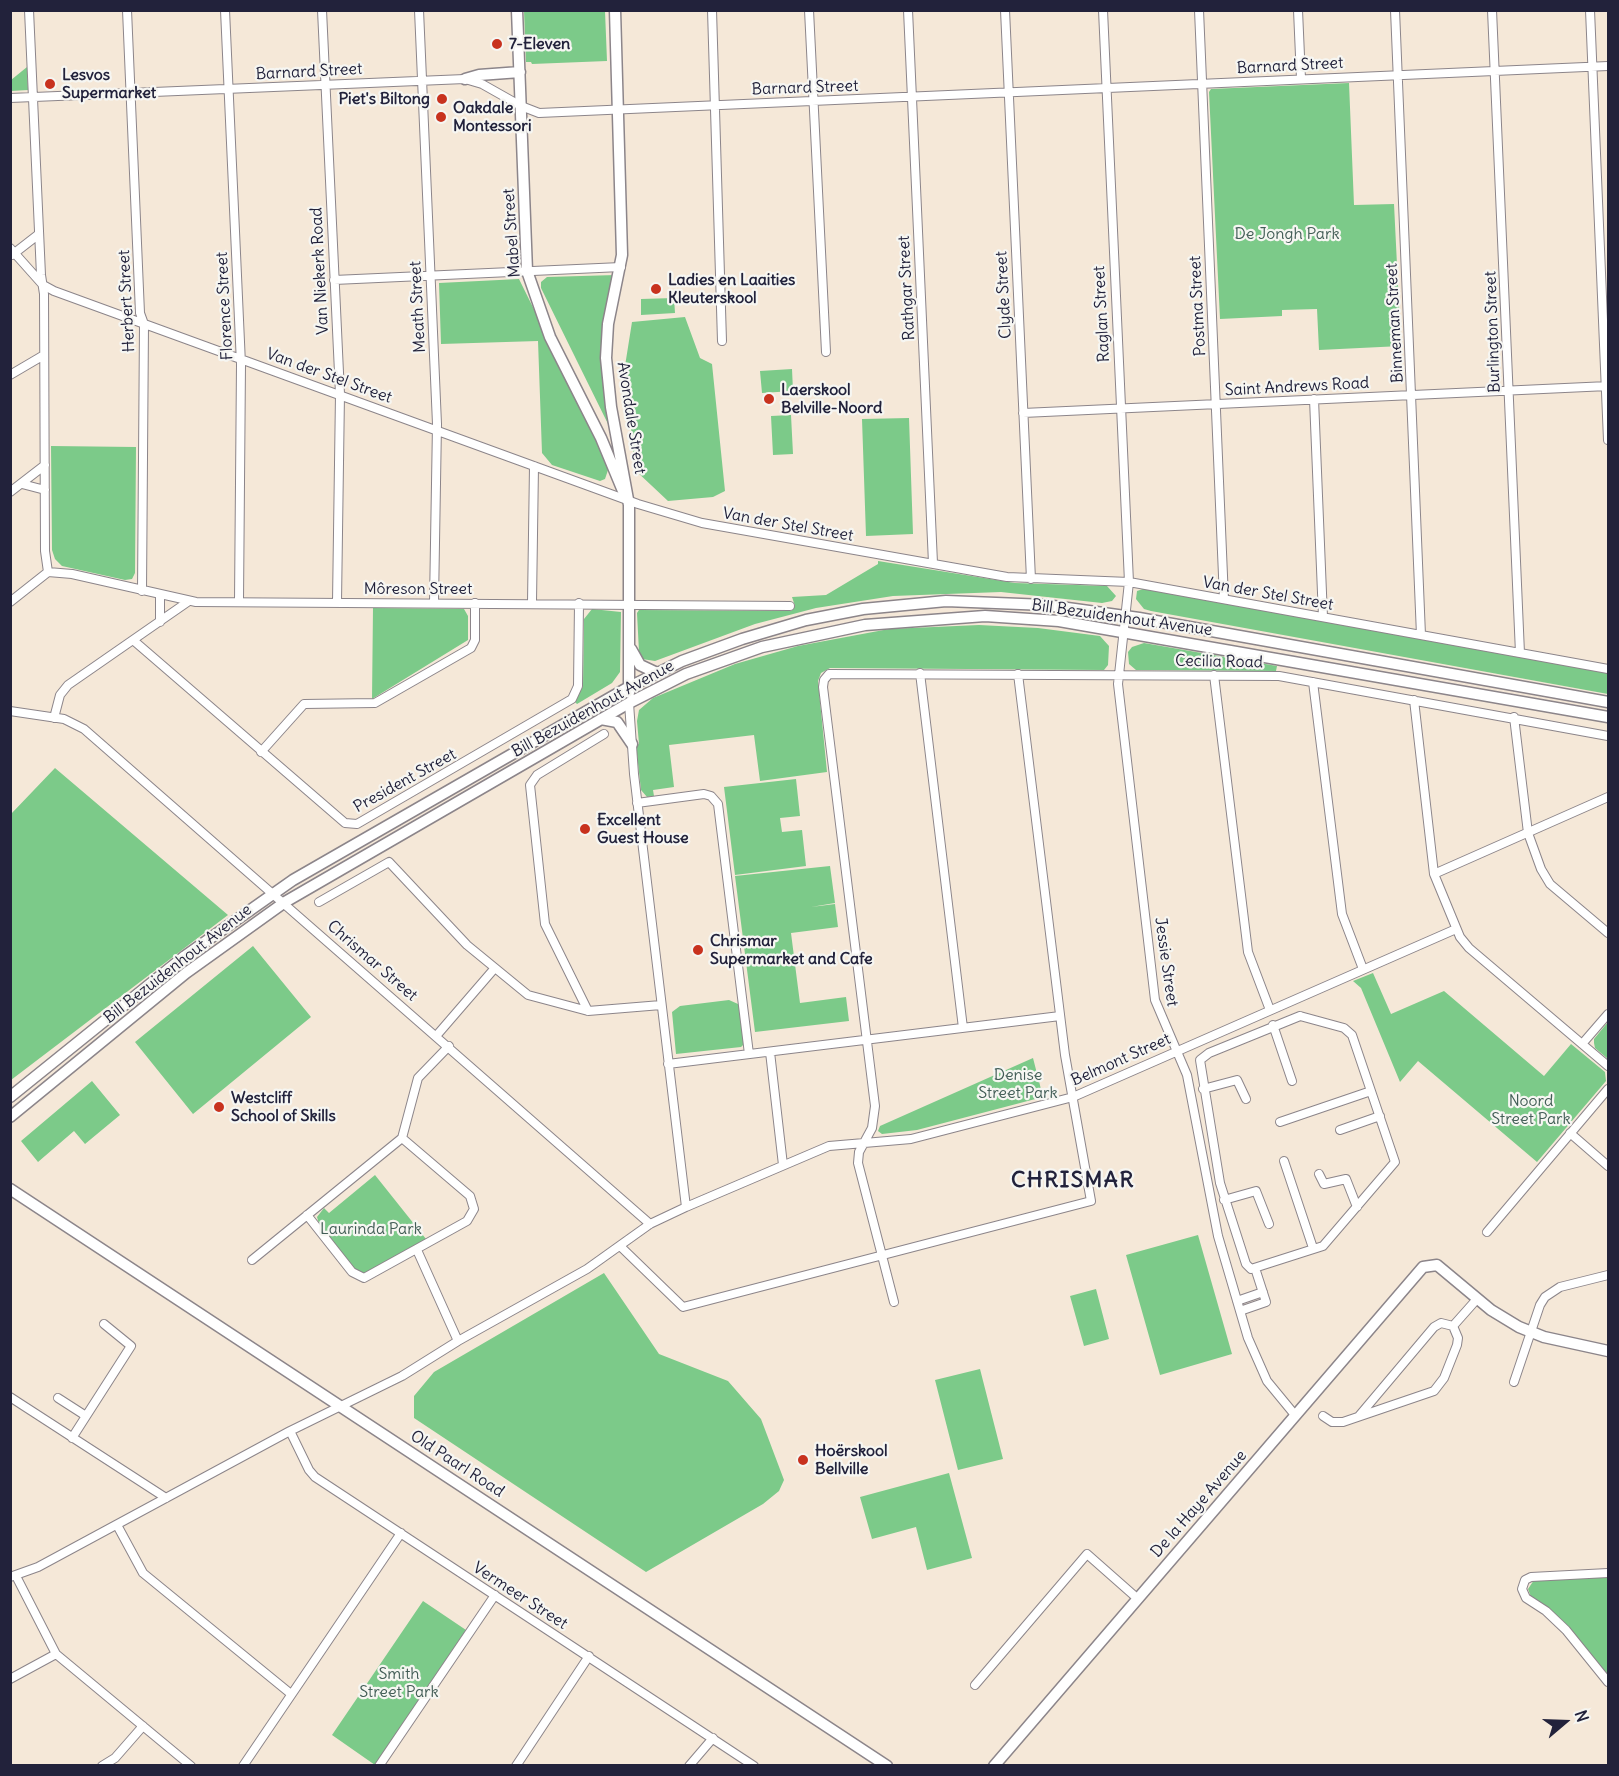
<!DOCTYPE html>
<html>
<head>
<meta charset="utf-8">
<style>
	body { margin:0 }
	#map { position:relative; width:1619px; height:1776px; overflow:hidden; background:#f5e8d8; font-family:Delius,sans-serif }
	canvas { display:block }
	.frame { position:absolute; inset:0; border:12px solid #22223b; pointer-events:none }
	.north { position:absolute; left:1535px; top:1692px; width:60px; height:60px; -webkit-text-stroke:4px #f6f6f2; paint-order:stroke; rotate:71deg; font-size:16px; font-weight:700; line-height:24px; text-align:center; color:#22223b }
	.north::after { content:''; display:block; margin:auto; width:21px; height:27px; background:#22223b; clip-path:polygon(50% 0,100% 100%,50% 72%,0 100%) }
</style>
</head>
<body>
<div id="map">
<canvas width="1619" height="1776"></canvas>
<div class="frame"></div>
<div class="north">N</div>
</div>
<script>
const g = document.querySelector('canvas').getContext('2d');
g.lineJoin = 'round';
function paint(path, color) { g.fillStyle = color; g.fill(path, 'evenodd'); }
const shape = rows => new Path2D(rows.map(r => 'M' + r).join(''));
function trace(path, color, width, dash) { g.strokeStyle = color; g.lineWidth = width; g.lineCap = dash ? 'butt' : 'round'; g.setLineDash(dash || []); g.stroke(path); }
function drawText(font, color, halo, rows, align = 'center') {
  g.font = font + ' Delius,sans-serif'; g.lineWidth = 4.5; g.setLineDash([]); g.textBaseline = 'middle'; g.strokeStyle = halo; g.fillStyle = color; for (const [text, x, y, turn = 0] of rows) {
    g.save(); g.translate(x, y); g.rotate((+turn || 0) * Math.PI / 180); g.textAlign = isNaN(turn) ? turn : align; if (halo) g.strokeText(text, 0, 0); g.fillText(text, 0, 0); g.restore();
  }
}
paint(shape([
	[524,11,605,11,607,61,532,64,531,62,526,62],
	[27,67,28,90,11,91,11,80],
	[1349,83,1354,205,1394,204,1401,346,1319,350,1317,309,1282,310,1282,316,1220,319,1209,92,1211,89],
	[616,275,605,327,610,428,541,288,541,282,547,277],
	[519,279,598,439,608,470,605,479,600,481,552,465,542,453,538,341,441,344,439,283],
	[674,298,675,313,641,315,641,299],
	[685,317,700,358,712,364,725,491,713,497,668,501,635,470,625,366,632,322],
	[792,369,793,391,762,393,760,371],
	[791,415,793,454,773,455,771,416],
	[909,418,913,534,866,536,862,419],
	[51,446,136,447,135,573,132,579,125,580,62,566,55,559,52,550],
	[878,561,1015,583,1107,586,1116,596,1112,601,1102,603,1001,592,893,596,816,608,755,624,655,661,642,659,639,652,637,613,639,610,791,611,795,606,792,597,826,595,878,564],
	[1143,589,1608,673,1608,694,1151,611,1144,609,1136,599,1137,591],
	[373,608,464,609,468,616,468,640,372,699],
	[592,609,621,612,620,672,612,683,577,704,575,702,583,686,584,619],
	[979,625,1038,628,1100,636,1109,646,1108,665,1104,670,830,668,821,673,818,681,827,772,760,781,754,735,669,745,674,787,653,790,654,796,647,797,641,790,636,745,639,744,637,721,639,710,653,698,735,664,798,646,889,629],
	[1144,643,1277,666,1276,671,1136,670,1129,664,1128,652,1132,647],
	[55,768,228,915,11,1080,11,814],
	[796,779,800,816,780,818,782,832,802,830,806,866,735,875,724,787],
	[830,866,835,903,811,907,835,904,838,927,791,933,797,980,800,1003,846,997,849,1021,755,1032,735,876],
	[253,946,311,1017,193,1114,135,1042],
	[1373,973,1391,1014,1444,991,1544,1076,1571,1044,1605,1072,1606,1081,1537,1162,1418,1061,1400,1082,1361,988,1353,981],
	[729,1000,738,1004,740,1008,744,1044,741,1047,676,1054,672,1012,680,1006],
	[1608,1022,1608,1059,1595,1048,1594,1043,1594,1039],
	[1033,1058,1043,1097,917,1130,882,1134,878,1131,880,1126],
	[92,1081,120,1115,85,1144,74,1131,38,1162,21,1141],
	[375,1175,426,1239,370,1272,362,1273,355,1270,319,1224,317,1217,324,1208,329,1213],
	[1198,1235,1232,1354,1160,1375,1126,1255],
	[604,1273,659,1354,728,1381,761,1419,784,1480,779,1491,763,1504,646,1572,414,1418,414,1396,434,1372],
	[1096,1289,1109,1339,1084,1346,1070,1296],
	[980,1369,1003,1459,958,1470,935,1380],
	[949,1473,972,1558,927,1570,916,1527,872,1539,860,1497],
	[1608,1577,1608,1676,1562,1620,1531,1597,1528,1589,1534,1580],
	[423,1601,466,1630,375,1765,332,1735]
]), '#7cca89');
const street = shape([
	[29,10,41,275,44,294,45,551,48,572],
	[127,10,140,313,144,324,142,591],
	[225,10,241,364,239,601],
	[322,10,340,394,337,602],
	[419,10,437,424,434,602],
	[712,10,722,341],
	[809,10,826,352],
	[908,10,933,563],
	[1005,10,1031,579],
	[1103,10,1129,582,1118,684,1155,1000,1187,1075,1218,1236,1248,1338,1267,1381,1295,1415],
	[1199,10,1224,599],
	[1298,10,1301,79],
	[1395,10,1421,635],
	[1492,10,1520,653],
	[1590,10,1608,440],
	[10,98,465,79,482,84,521,106,539,113,1608,66],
	[10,248,43,285,54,291,638,504,702,523,1007,577,1129,582,1608,669],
	[12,255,39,234],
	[334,280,621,267],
	[10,375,44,355],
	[1314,399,1323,617],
	[1023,413,1608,386],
	[22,484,45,490],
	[10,492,45,465],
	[48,572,72,574,196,602,790,606],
	[10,602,48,572],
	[532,602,534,466],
	[160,622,160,595],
	[133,640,345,823,357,824,572,699,578,686,579,603],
	[920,673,963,1028],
	[1214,675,1248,952,1270,1010],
	[1313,682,1342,914,1363,969],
	[1414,700,1434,874,1460,937,1469,948,1608,1066],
	[629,703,634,774,686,1207],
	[10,711,64,719,84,729,650,1224],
	[1514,717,1528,833,1541,869,1550,884,1608,933],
	[54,718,60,695,68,685,189,601],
	[261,752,304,704,375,703,471,648,475,640,475,603],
	[637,803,704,794,711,796,718,804,749,1054],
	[1434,874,1608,797],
	[319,902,389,862,467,945,528,995,588,1011,661,1005],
	[588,1011,545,924,530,785,537,775,604,734],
	[1300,1016,1344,1028,1352,1035,1395,1162,1323,1246,1251,1269,1246,1264,1220,1183,1200,1060,1209,1053,1300,1016],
	[1273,1025,1292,1081],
	[437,1035,494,969],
	[1582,1044,1608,1014],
	[770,1052,783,1165],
	[668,1064,1060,1016],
	[1203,1089,1237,1080,1246,1099],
	[1280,1122,1371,1091],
	[1340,1130,1380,1116],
	[1570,1133,1608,1166],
	[1284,1161,1313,1248],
	[1319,1174,1324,1184,1346,1179,1357,1207],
	[1224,1200,1256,1191,1269,1224],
	[307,1215,352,1272,364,1278,467,1221,474,1209,470,1196,402,1138],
	[1487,1232,1608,1089],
	[620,1246,683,1307,1091,1201,1065,1055,1018,674],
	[417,1250,458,1341],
	[252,1260,402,1138,418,1078,449,1046],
	[1237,1301,1263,1292],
	[894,1302,858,1163,859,1152,872,1128,875,1106,823,687,824,680,829,674,1279,676,1608,736],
	[1240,1311,1266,1302,1255,1268],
	[1453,1326,1477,1299],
	[1514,1382,1540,1305,1545,1297,1560,1287,1608,1275],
	[10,1397,166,1498],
	[58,1398,86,1416],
	[1323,1416,1332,1422,1343,1422,1434,1391,1444,1378,1457,1345,1458,1338,1453,1326,1441,1323,1434,1327,1359,1416],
	[290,1431,309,1470,315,1477,754,1766],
	[72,1438,131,1346,104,1324],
	[117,1525,143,1573,291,1694],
	[1608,1573,1531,1577,1525,1580,1522,1589,1526,1598,1546,1611,1566,1630,1608,1682],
	[16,1576,56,1654,191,1766],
	[10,1577,38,1567,290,1431,402,1376,458,1341,587,1269,650,1224,686,1207,829,1146,911,1139,1073,1097,1456,929],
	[10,1679,56,1654],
	[975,1685,1087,1554,1138,1599],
	[102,1766,115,1758,143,1726],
	[243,1766,401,1533],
	[379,1766,495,1595],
	[516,1766,589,1656],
	[689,1766,713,1738]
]);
const secondary = shape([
	[517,10,527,271,550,337,601,438,623,491],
	[615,10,622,255,608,324,606,358,611,407,629,505,629,693],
	[465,79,479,75,520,72],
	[631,649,640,665,657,673],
	[601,719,617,722,632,744],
	[10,1097,185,956,293,880,629,687,682,661,742,639,806,620,863,609,946,601,1046,605,1139,618,1608,702],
	[10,1117,186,973,285,902,629,703,686,674,762,647,865,625,985,616,1059,621,1608,717],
	[10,1189,887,1766],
	[994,1766,1423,1267,1437,1265,1491,1310,1519,1327,1544,1337,1608,1351]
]);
trace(street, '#8c858a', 10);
trace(secondary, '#8c858a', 13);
trace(street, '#fff', 8);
trace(secondary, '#fff', 10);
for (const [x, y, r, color] of [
	[497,44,6,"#c8321e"],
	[50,84,6,"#c8321e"],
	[442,99,6,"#c8321e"],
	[441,117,6,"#c8321e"],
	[656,289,6,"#c8321e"],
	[769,399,6,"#c8321e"],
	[585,829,6,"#c8321e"],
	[698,950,6,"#c8321e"],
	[219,1107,6,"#c8321e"],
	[803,1460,6,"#c8321e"]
]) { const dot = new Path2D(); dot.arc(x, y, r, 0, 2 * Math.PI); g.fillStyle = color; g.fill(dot); trace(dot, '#f6f6f2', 2); }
drawText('bold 16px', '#22223b', '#f6f6f2', [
	["7-Eleven",509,44],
	["Lesvos",62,75],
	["Supermarket",62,93],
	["Piet's Biltong",430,99,"right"],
	["Oakdale",453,108],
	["Montessori",453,126],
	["Ladies en Laaities",668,280],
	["Kleuterskool",668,298],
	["Laerskool",781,390],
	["Belville-Noord",781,408],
	["Excellent",597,820],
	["Guest House",597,838],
	["Chrismar",710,941],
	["Supermarket and Cafe",710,959],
	["Westcliff",231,1098],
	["School of Skills",231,1116],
	["Hoërskool",815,1451],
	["Bellville",815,1469]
], 'left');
drawText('16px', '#22223b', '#f6f6f2', [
	["Barnard Street",1290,66,-3],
	["Barnard Street",309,72,-3],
	["Barnard Street",805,88,-2],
	["Mabel Street",512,233,-94],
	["Van Niekerk Road",320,271,-93],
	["Rathgar Street",907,288,-93],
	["Clyde Street",1004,295,-93],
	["Herbert Street",127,301,-93],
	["Florence Street",225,306,-93],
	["Postma Street",1198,306,-93],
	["Meath Street",418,307,-93],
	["Raglan Street",1102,314,-93],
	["Binneman Street",1395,323,-93],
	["Burlington Street",1493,332,-92],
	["Van der Stel Street",329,376,20],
	["Saint Andrews Road",1297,387,-3],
	["Avondale Street",631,418,81],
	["Van der Stel Street",788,525,10],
	["Môreson Street",418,589],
	["Van der Stel Street",1268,594,10],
	["Bill Bezuidenhout Avenue",1122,618,8],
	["Cecilia Road",1219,662,1],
	["Bill Bezuidenhout Avenue",593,709,-29],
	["President Street",405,781,-29],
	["Chrismar Street",372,961,41],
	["Jessie Street",1166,962,82],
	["Bill Bezuidenhout Avenue",178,964,-38],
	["Belmont Street",1121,1060,-24],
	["Old Paarl Road",457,1464,33],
	["De la Haye Avenue",1199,1504,-49],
	["Vermeer Street",520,1596,33]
]);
drawText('16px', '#425d56', '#f6f6f2', [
	["De Jongh Park",1287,234],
	["Denise",1018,1075],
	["Street Park",1018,1093],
	["Noord",1531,1101],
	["Street Park",1531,1119],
	["Laurinda Park",371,1229],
	["Smith",399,1674],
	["Street Park",399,1692]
]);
g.letterSpacing = '1.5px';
drawText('bold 22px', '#22223b', '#f6f6f2', [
	["CHRISMAR",1073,1181]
]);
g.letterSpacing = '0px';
</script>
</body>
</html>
